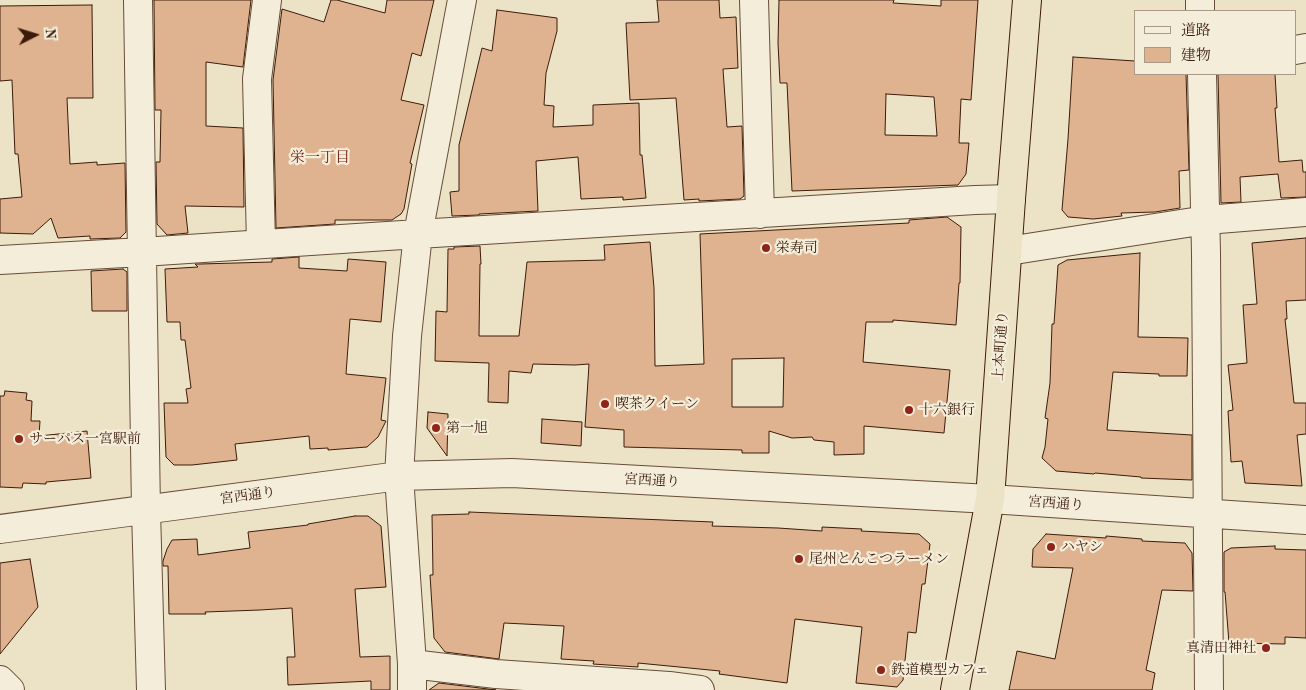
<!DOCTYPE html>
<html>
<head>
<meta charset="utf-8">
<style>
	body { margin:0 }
	#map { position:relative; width:1306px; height:690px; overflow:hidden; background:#ece3c6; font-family:"Old Standard TT","Noto Serif JP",serif }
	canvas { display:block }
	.legend { position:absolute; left:1134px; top:10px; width:162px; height:65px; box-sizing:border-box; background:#f3edda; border:1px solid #aa9987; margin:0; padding:6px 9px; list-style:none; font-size:15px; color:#3c1b0a }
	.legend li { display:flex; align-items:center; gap:10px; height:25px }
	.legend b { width:25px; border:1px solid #aa9987 }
	.north { position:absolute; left:10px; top:10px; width:50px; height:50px; -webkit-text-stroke:4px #f3edda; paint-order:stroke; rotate:85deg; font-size:14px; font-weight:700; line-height:20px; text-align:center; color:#3c1b0a }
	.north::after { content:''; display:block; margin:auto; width:18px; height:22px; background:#3c1b0a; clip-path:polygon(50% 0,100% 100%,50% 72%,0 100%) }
</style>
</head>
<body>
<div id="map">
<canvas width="1306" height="690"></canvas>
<ul class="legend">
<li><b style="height:6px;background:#f3edda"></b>道路</li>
<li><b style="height:14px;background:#dfb390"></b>建物</li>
</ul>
<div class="north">N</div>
</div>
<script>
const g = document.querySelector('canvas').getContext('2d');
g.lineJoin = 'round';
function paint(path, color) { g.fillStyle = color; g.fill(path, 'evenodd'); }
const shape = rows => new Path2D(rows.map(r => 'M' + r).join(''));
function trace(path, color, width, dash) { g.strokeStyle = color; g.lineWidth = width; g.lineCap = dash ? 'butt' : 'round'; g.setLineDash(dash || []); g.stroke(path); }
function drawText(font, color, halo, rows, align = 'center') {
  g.font = font + ' "Old Standard TT","Noto Serif JP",serif'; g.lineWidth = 4.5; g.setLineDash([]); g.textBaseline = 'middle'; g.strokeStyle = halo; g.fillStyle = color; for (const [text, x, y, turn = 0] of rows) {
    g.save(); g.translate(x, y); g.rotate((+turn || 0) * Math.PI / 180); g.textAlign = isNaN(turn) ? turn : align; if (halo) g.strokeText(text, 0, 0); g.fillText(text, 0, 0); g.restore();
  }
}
const building = shape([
	[154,0,251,0,243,67,206,62,206,126,243,128,244,207,185,206,188,233,167,235,157,224,156,162,160,162,161,110,155,110,154,0],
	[331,0,337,0,385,13,387,0,434,0,421,56,412,53,401,100,424,105,410,163,412,164,404,209,401,214,392,220,335,220,335,224,276,228,273,80,282,9,324,22,331,0],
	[657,0,719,0,720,18,736,17,738,68,723,69,727,127,742,126,744,196,740,199,699,201,699,199,684,200,676,98,630,100,626,23,659,22,657,0],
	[779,0,894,0,893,3,941,6,941,0,978,0,971,100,961,99,959,143,969,143,966,174,958,185,792,191,787,83,780,83,778,43,779,0],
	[886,94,934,97,937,136,885,135,886,94],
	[92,5,93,98,67,98,70,164,97,162,97,165,125,163,126,232,120,238,90,239,90,236,58,238,51,218,33,234,0,233,0,199,22,197,18,154,15,154,12,80,0,81,0,6,92,5],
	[497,10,557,18,557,31,546,73,544,105,554,106,553,127,593,125,593,105,639,103,640,155,642,155,646,198,623,200,623,197,581,199,578,157,536,161,538,211,479,214,479,215,452,216,450,192,459,191,459,145,482,48,492,51,497,10],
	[1073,57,1135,61,1135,74,1186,74,1189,170,1179,171,1180,208,1155,212,1121,213,1122,216,1093,219,1068,217,1062,210,1068,139,1073,57],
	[1218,74,1275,74,1277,108,1275,108,1279,162,1302,160,1303,172,1306,172,1306,197,1281,198,1278,174,1240,177,1241,202,1221,203,1218,74],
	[947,217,961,227,960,283,959,283,956,325,893,320,893,322,866,322,863,362,950,370,944,433,864,426,864,454,834,455,834,442,814,440,812,437,792,438,769,431,769,453,742,453,742,450,624,447,624,430,585,427,589,364,575,365,533,364,531,373,509,371,508,403,488,402,489,363,435,361,436,311,447,312,448,249,454,249,454,247,480,246,481,264,480,264,479,336,519,336,527,262,605,260,604,245,650,242,654,288,655,366,704,364,700,234,909,223,909,220,947,217],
	[784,358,783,407,732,407,732,359,784,358],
	[1306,238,1306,300,1286,301,1287,319,1285,319,1294,403,1306,403,1306,434,1297,435,1302,486,1245,483,1242,461,1231,462,1228,411,1233,410,1228,365,1247,363,1243,305,1257,304,1252,243,1306,238],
	[1140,253,1138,337,1188,338,1187,376,1159,376,1159,374,1113,372,1107,430,1192,435,1192,480,1141,478,1141,477,1095,473,1094,474,1056,471,1042,458,1045,447,1048,419,1045,418,1050,383,1052,324,1054,324,1058,265,1067,260,1140,253],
	[299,257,299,268,347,271,348,259,386,262,381,322,350,319,346,374,386,378,381,420,386,421,378,437,367,447,328,450,328,448,310,449,309,436,235,444,237,460,192,465,174,465,166,457,164,403,188,403,186,389,191,388,185,340,181,340,180,322,167,322,165,269,198,267,195,264,200,264,272,262,272,259,299,257],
	[123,269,127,272,127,311,92,311,91,271,123,269],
	[5,391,27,393,26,400,32,401,31,421,40,421,39,436,87,431,91,478,46,482,46,484,23,483,22,488,0,487,0,396,4,396,5,391],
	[428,412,448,414,447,456,427,428,428,412],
	[542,419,582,422,581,446,541,443,542,419],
	[469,512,713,522,712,526,778,528,822,531,822,527,862,529,861,531,919,534,930,544,925,584,922,584,916,633,908,632,903,680,897,687,856,683,862,627,795,619,787,683,719,674,720,671,638,663,638,667,593,664,594,661,561,659,564,626,504,623,499,659,445,652,434,638,430,575,433,575,432,515,469,514,469,512],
	[355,516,368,516,381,526,386,587,355,589,360,657,390,656,390,690,371,690,371,681,288,685,287,657,295,657,292,608,260,610,205,612,206,614,169,614,168,566,163,566,163,561,167,549,172,540,197,539,198,555,250,548,248,532,308,525,308,524,355,516],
	[1046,534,1106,538,1106,536,1142,539,1142,541,1185,543,1192,553,1193,591,1162,590,1146,670,1155,673,1152,690,1009,690,1017,651,1055,659,1073,568,1032,567,1033,549,1046,534],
	[1275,546,1275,549,1306,550,1306,638,1285,637,1285,644,1229,643,1225,592,1224,592,1224,552,1231,548,1275,546],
	[30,559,38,607,0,654,0,563,30,559],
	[439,683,496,690,429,690,439,683]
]);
paint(building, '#dfb390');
trace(building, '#3c1b0a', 1);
const minor = shape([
	[138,0,146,510,151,690],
	[754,0,760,214],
	[1200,0,1200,11],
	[1295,50,1306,48],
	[1202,74,1206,253,1209,690],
	[261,244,257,79,267,0],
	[1008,251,1206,220,1306,212],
	[0,260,142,252,418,234,975,200,1011,199],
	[0,529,399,476,512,473,990,499,1306,520],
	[412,664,496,674,669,686,700,690],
	[0,680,10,690],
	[412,690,412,664,399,476,407,336,418,234,462,0]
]);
const highway = shape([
	[955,690,990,499,1011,199,1027,0]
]);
trace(minor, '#684d39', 30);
trace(highway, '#3c1b0a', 30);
trace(minor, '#f3edda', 28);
trace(highway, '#ece3c6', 28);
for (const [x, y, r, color] of [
	[766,248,5,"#8f2418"],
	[605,404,5,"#8f2418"],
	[909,410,5,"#8f2418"],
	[436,428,5,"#8f2418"],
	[19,439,5,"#8f2418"],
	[1051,547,5,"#8f2418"],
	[799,559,5,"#8f2418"],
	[1266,648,5,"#8f2418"],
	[881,670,5,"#8f2418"]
]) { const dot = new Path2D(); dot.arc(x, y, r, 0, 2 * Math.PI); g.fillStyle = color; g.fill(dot); trace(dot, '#f3edda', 2); }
drawText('14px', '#3c1b0a', '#f3edda', [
	["栄寿司",776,248],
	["喫茶クイーン",615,404],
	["十六銀行",919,410],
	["第一旭",446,428],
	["サーパス一宮駅前",29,439],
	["ハヤシ",1061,547],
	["尾州とんこつラーメン",809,559],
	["真清田神社",1256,648,"right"],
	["鉄道模型カフェ",891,670]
], 'left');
drawText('14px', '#3c1b0a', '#f3edda', [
	["上本町通り",1001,346,-86],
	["宮西通り",652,481,3],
	["宮西通り",248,496,-8],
	["宮西通り",1056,504,4]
]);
drawText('15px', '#7a1f14', '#f3edda', [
	["栄一丁目",320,158]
]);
</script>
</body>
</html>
